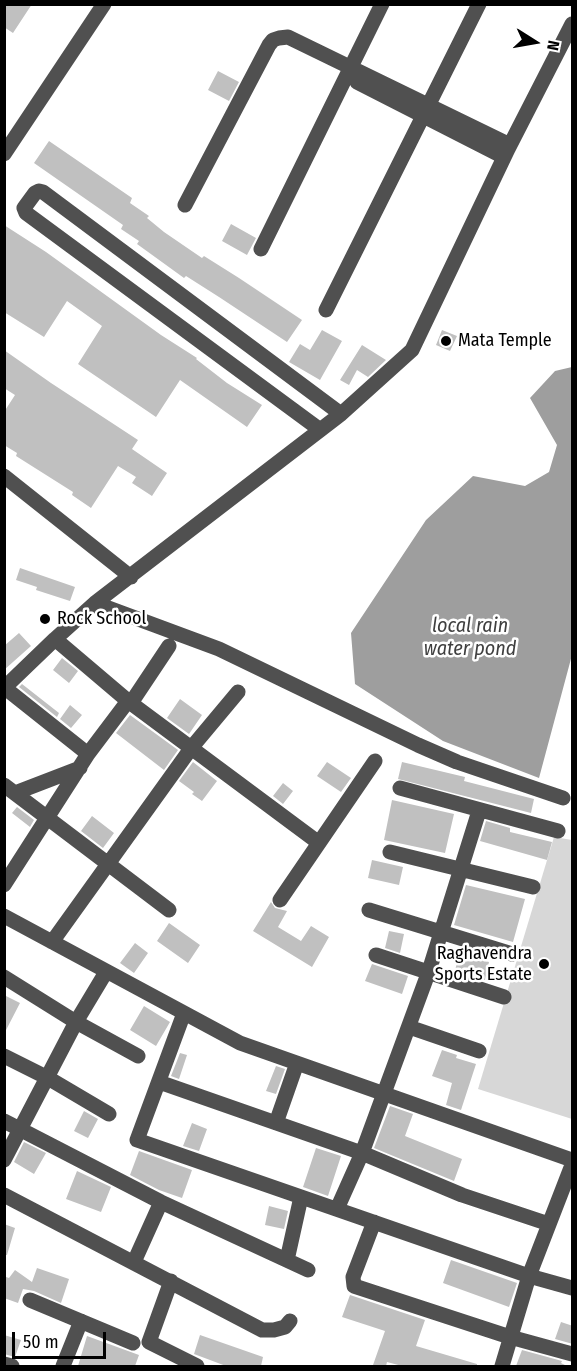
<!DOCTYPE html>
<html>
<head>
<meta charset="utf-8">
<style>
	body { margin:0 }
	#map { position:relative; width:577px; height:1371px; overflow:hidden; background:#fff; font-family:"Fira Sans Condensed",sans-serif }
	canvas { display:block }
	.frame { position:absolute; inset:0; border:6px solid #000; pointer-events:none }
	.north { position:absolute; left:505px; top:12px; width:60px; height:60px; -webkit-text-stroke:4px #fff; paint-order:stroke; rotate:101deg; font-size:16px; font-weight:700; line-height:24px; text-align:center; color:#000 }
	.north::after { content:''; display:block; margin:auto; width:21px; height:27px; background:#000; clip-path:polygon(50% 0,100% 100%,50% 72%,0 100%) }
	.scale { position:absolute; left:12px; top:1332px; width:94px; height:27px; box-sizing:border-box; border:3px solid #000; border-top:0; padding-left:8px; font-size:18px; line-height:21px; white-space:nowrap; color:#000; -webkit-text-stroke:4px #fff; paint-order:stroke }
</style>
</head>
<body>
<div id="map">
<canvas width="577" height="1371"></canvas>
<div class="frame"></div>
<div class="north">N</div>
<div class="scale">50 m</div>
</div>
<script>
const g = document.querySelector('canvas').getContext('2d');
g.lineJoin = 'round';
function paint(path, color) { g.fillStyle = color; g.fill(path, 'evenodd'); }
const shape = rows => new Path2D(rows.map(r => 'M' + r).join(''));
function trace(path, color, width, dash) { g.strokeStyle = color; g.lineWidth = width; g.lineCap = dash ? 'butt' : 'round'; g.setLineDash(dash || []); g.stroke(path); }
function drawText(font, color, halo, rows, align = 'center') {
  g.font = font + ' "Fira Sans Condensed",sans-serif'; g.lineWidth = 5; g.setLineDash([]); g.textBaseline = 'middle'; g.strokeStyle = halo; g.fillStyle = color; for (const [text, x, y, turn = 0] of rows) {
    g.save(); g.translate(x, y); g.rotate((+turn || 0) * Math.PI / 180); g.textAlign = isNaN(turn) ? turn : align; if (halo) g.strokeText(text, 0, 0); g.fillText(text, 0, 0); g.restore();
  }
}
paint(shape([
	[554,837,572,840,572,1119,478,1089]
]), '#d7d7d7');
paint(shape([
	[572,367,572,655,539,778,443,741,355,684,351,633,426,520,473,476,525,486,549,472,557,445,530,398,555,371]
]), '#9e9e9e');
paint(shape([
	[4,4,32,4,13,33,4,27],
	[218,71,239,82,229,101,208,90],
	[49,141,132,198,130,203,149,216,147,218,164,232,202,258,204,256,239,278,302,320,287,342,219,297,186,276,184,278,155,257,137,244,139,241,121,229,123,225,34,163],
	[231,224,256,238,247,255,222,241],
	[4,225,46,252,161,335,197,358,196,359,227,383,262,405,247,427,180,380,156,417,78,364,102,326,67,301,44,337,4,312],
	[322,330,342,341,320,380,289,362,300,344,310,350],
	[442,330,457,336,450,351,436,345],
	[362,345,386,360,368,377,357,370,349,385,340,380],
	[4,350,51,383,138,440,132,449,167,473,152,496,132,483,136,477,118,466,91,508,72,495,73,492,16,456,17,453,4,445,4,412,15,395,4,388],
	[20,568,75,587,70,601,36,590,37,587,16,580],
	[19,633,31,646,4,670,4,646],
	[62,658,78,671,69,683,53,670],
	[22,684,59,713,57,717,19,687],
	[180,699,202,715,189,734,167,718],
	[70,705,82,715,71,728,60,719],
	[130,715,178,750,164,770,116,733],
	[193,762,217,781,202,801,192,794,194,792,179,781],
	[327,762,351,778,341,792,317,776],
	[402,762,465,777,464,781,534,799,531,813,398,779],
	[283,783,293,791,283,804,273,796],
	[392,800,454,814,445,853,384,840],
	[17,807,34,820,30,827,12,813],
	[92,816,114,833,103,848,81,831],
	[486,821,510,828,510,832,552,842,547,860,480,841],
	[372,860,403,867,399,885,368,878],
	[466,885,525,899,513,942,454,925],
	[271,902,275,908,287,911,278,927,301,941,311,926,329,937,312,967,253,931],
	[169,923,200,945,188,963,157,941],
	[389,931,404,934,400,953,385,948],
	[135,943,148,953,134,973,120,963],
	[459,954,489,962,485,980,455,971],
	[372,964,408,976,402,994,365,981],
	[4,995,20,1003,4,1034],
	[144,1006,170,1022,156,1046,130,1030],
	[442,1050,457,1055,456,1058,476,1064,461,1110,446,1105,452,1083,432,1076],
	[180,1053,187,1055,179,1079,171,1076],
	[276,1066,285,1069,276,1094,266,1091],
	[390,1106,413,1114,405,1136,462,1159,454,1181,374,1148],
	[84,1111,98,1119,88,1138,74,1131],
	[192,1123,207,1129,199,1151,183,1146],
	[24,1142,46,1153,34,1174,14,1162],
	[316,1148,341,1156,328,1196,303,1187],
	[139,1151,192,1170,182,1198,159,1190,130,1175],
	[77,1171,111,1187,101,1212,66,1199],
	[269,1206,288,1211,284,1229,265,1225],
	[4,1224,15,1228,7,1255,4,1255],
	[451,1260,517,1283,509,1307,443,1283],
	[37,1268,69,1279,61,1303,34,1291,23,1289,18,1303,4,1298,6,1277,9,1278,15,1270,32,1282],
	[350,1295,425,1320,416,1346,477,1364,477,1366,402,1366,387,1362,386,1366,373,1365,385,1331,342,1317],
	[561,1322,573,1326,573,1344,555,1339],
	[4,1335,21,1340,15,1357,4,1354],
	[200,1335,263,1357,261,1366,226,1366,194,1354],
	[87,1336,139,1355,135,1366,78,1366],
	[522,1350,562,1361,561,1363,567,1366,516,1366]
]), '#c0c0c0');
trace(shape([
	[357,82,504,157],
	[4,154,104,4],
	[185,205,269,45,273,40,279,38,288,37,510,145],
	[261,249,382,4],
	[326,310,479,4],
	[319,429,26,213,24,208,35,193,39,191,43,192,341,414],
	[4,476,131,577],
	[95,603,219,649,418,745,457,762,563,798],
	[55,639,128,701,319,843],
	[4,688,55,639,95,603,341,414,412,350,508,149,572,24],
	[5,688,88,754],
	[131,703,169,646],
	[4,785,169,910],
	[400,788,558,831],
	[15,793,80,768],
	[390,852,533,887],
	[4,885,88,754,128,701],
	[280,900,375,761],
	[369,910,512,954],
	[4,916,240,1043,572,1160],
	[52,942,192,747,238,692],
	[376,955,504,997],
	[106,972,76,1022,138,1056],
	[4,977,76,1022,4,1160],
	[184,1013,137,1140,529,1276,572,1288],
	[409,1027,479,1051],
	[4,1056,48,1078,109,1114],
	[159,1082,362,1153,462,1195,549,1224],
	[4,1121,161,1202,308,1270],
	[276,1123,297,1063],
	[4,1195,262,1330,274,1330,285,1327,290,1321],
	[337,1209,362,1153,429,971,479,811],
	[374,1222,353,1277,354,1286,510,1337,572,1354],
	[287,1260,301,1197],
	[134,1262,161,1202],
	[171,1281,149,1342,197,1366],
	[30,1300,133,1343],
	[4,1364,12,1366],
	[63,1366,81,1321],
	[502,1366,529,1276,572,1165]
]), '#505050', 15);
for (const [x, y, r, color] of [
	[446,341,6,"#000"],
	[45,619,6,"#000"],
	[544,964,6,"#000"]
]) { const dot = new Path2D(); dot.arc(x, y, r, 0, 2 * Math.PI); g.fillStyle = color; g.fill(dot); trace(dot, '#fff', 2); }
drawText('18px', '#000', '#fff', [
	["Mata Temple",458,341],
	["Rock School",57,619],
	["Raghavendra",532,954,"right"],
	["Sports Estate",532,975,"right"]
], 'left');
drawText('italic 20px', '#3f3f3f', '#fff', [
	["local rain",470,626],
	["water pond",470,649]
]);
</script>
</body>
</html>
